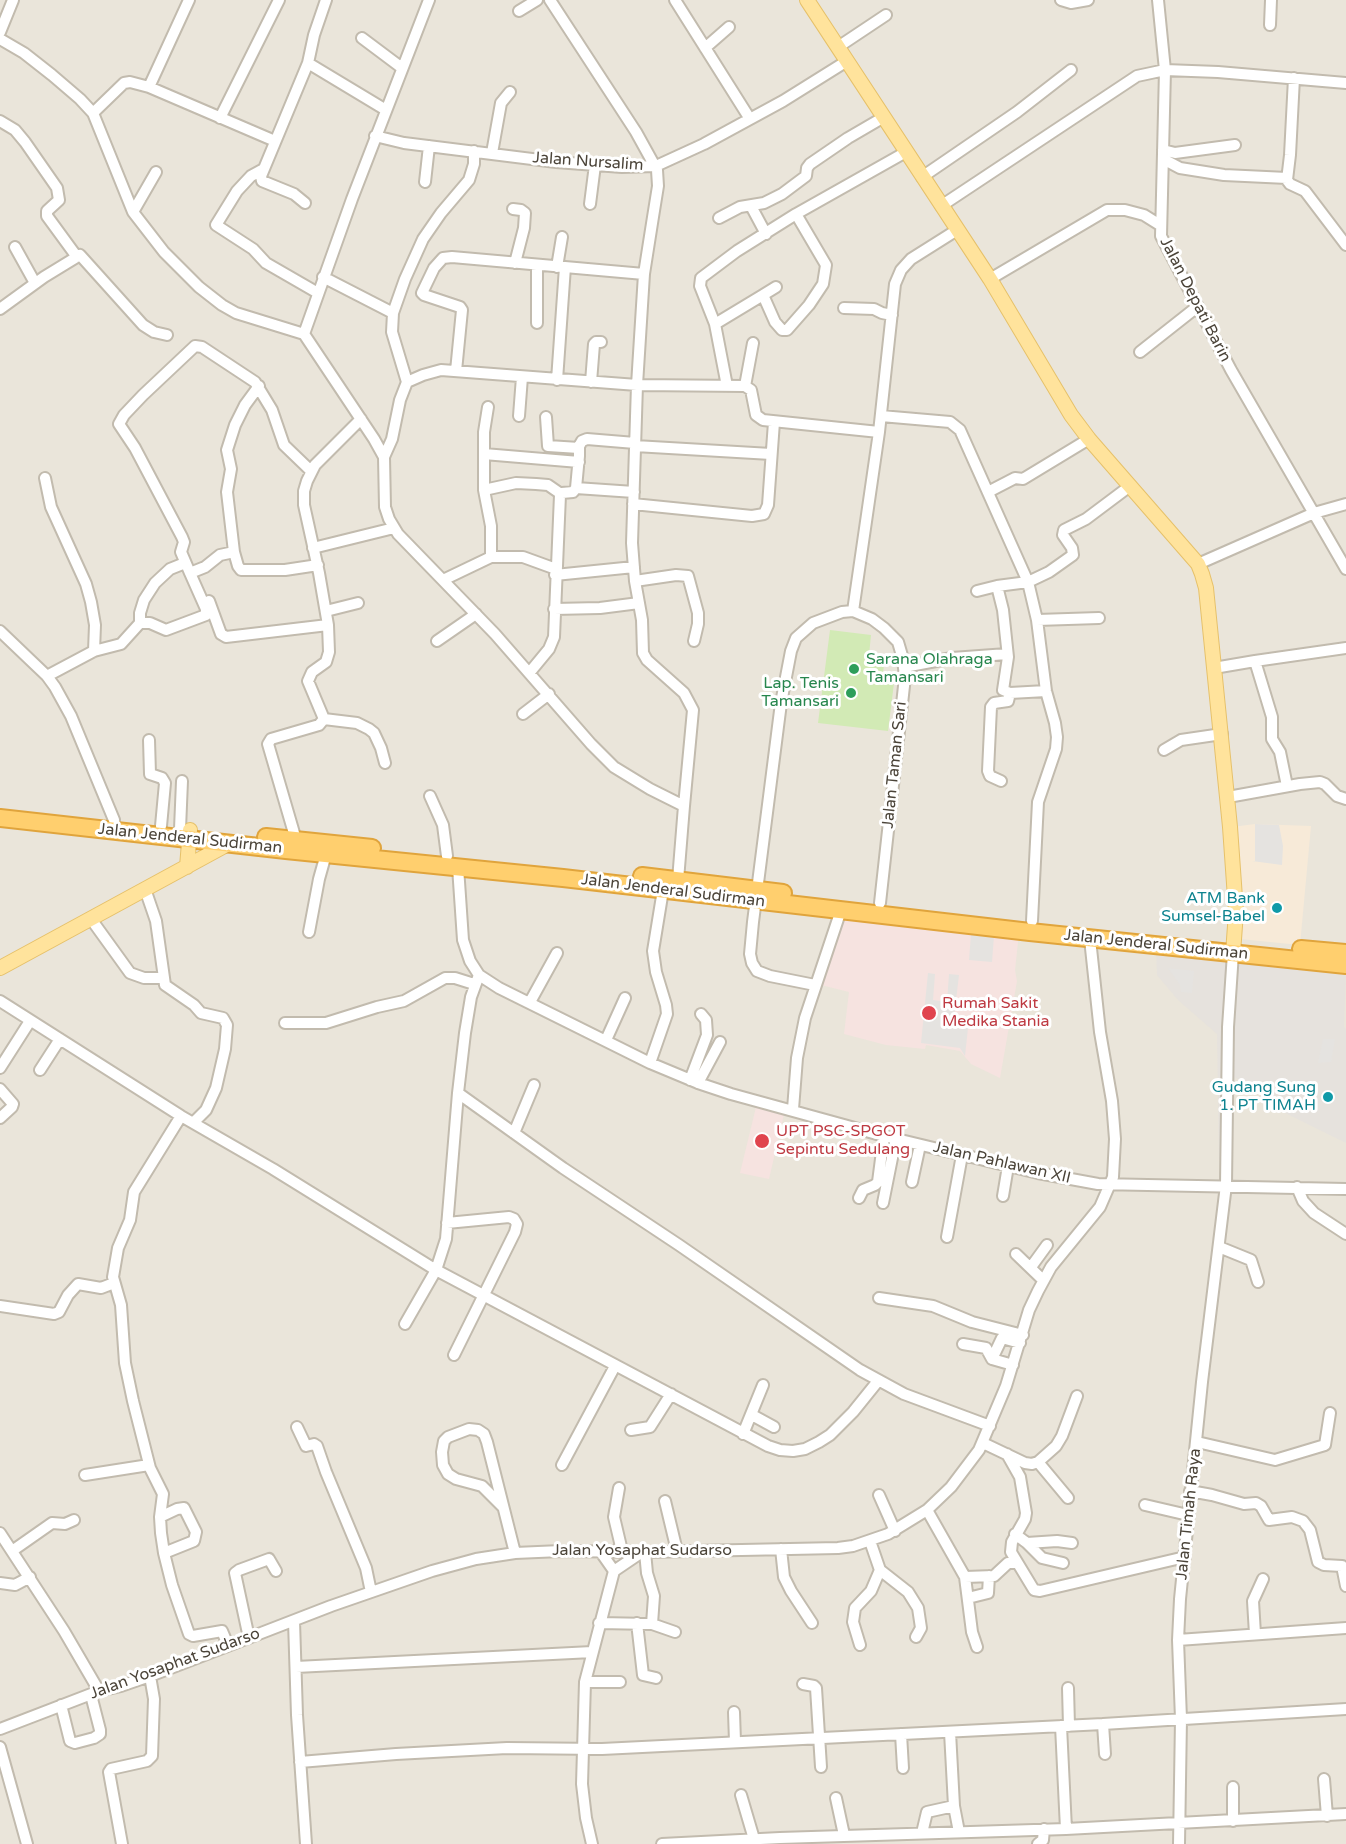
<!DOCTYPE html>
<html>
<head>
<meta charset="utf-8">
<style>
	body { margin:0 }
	canvas { display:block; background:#f6f3ec }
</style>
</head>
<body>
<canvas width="1346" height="1844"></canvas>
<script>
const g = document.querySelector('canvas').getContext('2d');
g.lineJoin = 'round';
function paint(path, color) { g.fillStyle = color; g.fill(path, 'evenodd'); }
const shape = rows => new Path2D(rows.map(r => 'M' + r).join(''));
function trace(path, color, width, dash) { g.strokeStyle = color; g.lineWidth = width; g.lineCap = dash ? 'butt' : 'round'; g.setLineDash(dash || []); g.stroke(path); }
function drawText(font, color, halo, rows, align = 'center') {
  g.font = font + ' "Varela Round",sans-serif'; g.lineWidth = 6; g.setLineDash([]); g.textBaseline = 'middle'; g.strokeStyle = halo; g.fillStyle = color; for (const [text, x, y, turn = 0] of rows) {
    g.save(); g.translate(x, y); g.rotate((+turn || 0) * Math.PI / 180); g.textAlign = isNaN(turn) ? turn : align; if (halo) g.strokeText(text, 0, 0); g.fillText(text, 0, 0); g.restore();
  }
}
paint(shape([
	[0,0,1346,0,1346,1844,0,1844]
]), '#eae5da');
paint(shape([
	[1255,824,1311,826,1300,945,1240,939,1232,827]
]), '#f7ead8');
paint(shape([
	[1156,951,1196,955,1210,960,1238,960,1346,972,1344,1027,1346,1029,1346,1143,1283,1112,1235,1077,1231,1160,1219,1160,1217,1034,1178,1000,1157,975]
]), '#e6e2dd');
paint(shape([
	[845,910,1019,933,1015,970,1017,981,1000,1078,971,1064,960,1051,926,1045,925,1049,886,1045,844,1034,849,992,821,985],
	[757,1103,785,1110,769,1179,740,1173]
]), '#f6e3e0');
paint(shape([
	[830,630,871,635,869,655,885,657,882,681,894,683,888,731,818,723]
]), '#d2eab5');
paint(shape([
	[1255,824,1279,825,1283,846,1282,865,1252,861,1255,861],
	[971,934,994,936,992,962,969,960],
	[1168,968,1194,971,1192,993,1181,992,1180,985],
	[928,973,935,974,933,1000,947,1002,949,974,959,975,953,1025,968,1028,965,1056,960,1048,921,1043],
	[1323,1039,1335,1039,1331,1062,1318,1063]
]), '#e5e3e0');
const minor = shape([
	[429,0,352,199,304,334,374,439,384,457,385,507,389,519,398,534,495,634,591,744,614,767,650,789,684,806,678,880],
	[550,0,636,132,657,170,658,186,653,217,644,274,637,385,632,543,635,581,642,620,643,653,647,660,684,693,693,710,684,806],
	[675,0,750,119],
	[1061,0,1071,3,1088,0],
	[1158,0,1165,70,1161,236,1231,370,1346,569],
	[519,11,537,0],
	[1270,25,1271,0],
	[0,32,13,0],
	[362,38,402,68],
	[0,39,24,53,52,75,80,99,93,113,133,212,164,252,199,287,222,305,236,313,304,334],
	[838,47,886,15],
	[705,48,729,27],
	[308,63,314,35,326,0],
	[1294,78,1290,155,1287,180,1290,184,1305,191,1346,245],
	[149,87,189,0],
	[93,113,124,83,130,82,149,87,275,141],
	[220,118,279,0],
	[0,121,15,130,25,142,57,188,59,200,47,211,47,216,77,257],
	[375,136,404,143,556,162,622,167,656,166,704,144,783,101,847,61],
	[1163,150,1175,153,1235,145],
	[492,153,501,103,510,92],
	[1163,159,1180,168,1224,175,1287,178],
	[262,170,251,176,237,191,216,225,253,249,266,263,318,293],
	[922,177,1017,112,1071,70],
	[425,182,429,146],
	[305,203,294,194,262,181,261,176,308,63,386,110],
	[590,204,595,165],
	[751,206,766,234],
	[941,206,1137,76,1165,70,1218,72,1346,83],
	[513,209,521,210,525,213,524,228,515,263],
	[133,212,156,172],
	[719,218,740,207,764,203,782,194,806,176,807,168,810,164,848,138,884,117],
	[15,247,35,283],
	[557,267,562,237],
	[323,277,393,313],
	[990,279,1107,210,1125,210,1144,215,1160,225],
	[763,295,776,287],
	[844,308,874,309,882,313,892,315],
	[0,309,44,277,80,255,143,325,154,332,167,335],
	[537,323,537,265],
	[715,324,763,295,775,322,782,330,787,330,809,305,823,284,826,265,796,214],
	[1140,352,1197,307],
	[456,371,462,310,460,307,424,295,422,293,434,268,443,258,452,257,644,274],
	[557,380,565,267],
	[407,382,392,332,393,313,405,279,423,239,441,213,469,180,474,164,474,151],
	[591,382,594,344,596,342,601,342],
	[727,386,715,324,700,286,701,278,737,251,796,214,906,152],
	[745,386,753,343],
	[488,407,484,432,484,490,516,483,536,484,548,485,561,494],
	[519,416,522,377],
	[881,416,950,422,960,430,1028,582,1037,620,1046,691,1055,723,1057,737,1056,749,1038,802,1032,921],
	[635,446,771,454],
	[578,448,582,441,587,439,635,443],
	[484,454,579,462],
	[384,457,392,439,400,400,407,382,423,375,441,370,637,385,745,386,751,390,756,415,763,420,879,432],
	[45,478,51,507,86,584,91,602,95,625,94,651],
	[576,488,634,492],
	[484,490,491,526,491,557],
	[988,492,1015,478,1023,479,1089,439],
	[633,504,752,516,764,514,768,505,774,422],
	[313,548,394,528],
	[234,552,227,492,231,469,227,450,235,425,245,405,259,386],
	[1198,564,1314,513,1346,504],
	[190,573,181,552,184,542,182,537,135,448,119,424,124,415,143,395,195,346,202,347,255,382,272,410,284,445,311,471],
	[555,575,634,567],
	[443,580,491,557,523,557,556,569],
	[635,581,676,575,688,576,698,613,698,624,694,641],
	[977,591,997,586],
	[209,601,221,634,226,637,328,625],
	[554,609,600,608,639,603],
	[326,611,358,603],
	[853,611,879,432,895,284,901,270,911,259,957,230],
	[1037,620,1099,618],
	[140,623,140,613,144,600,155,583,170,569,185,563],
	[0,631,47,676,55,687,71,716,114,820],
	[437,641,476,614],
	[1255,661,1272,717,1272,739,1280,752,1287,786],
	[904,667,952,658,1007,654],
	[1214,668,1255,661,1346,648],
	[530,672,549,649,554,637,560,495,562,493,573,492,576,488,579,456,579,448,548,446,546,417],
	[47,676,94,651,121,644,140,623,150,623,166,630,206,615,206,609,190,573,205,567,220,555,234,552,238,566,241,570,285,570,318,565],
	[1046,691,1010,693,1003,690,1008,657,1003,610,997,586,1028,582,1049,572,1073,555,1072,548,1063,535,1064,530,1086,519,1130,486],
	[523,714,549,694],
	[324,719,357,723,369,729,374,733,381,748,385,763],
	[149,740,150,774,162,778,165,783,161,826],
	[1164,750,1181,740,1222,734],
	[1001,781,990,776,988,771,991,707,994,703,1008,701,1010,693],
	[430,796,443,825,447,856],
	[1228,797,1300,784,1320,782,1325,784,1337,796,1346,799],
	[180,829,182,781],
	[296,840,268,744,271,739,319,725,324,719,308,681,312,672,326,662,329,652,328,625,319,573,304,505,304,491,307,481,315,465,361,419],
	[458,867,463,940,470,961,479,975,499,988,650,1063,698,1083,731,1094,884,1136,1038,1173,1098,1184,1346,1189],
	[145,889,156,921,165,985,194,1005,201,1013,223,1018,227,1025,225,1049,216,1088,206,1110,194,1122],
	[91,919,130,973,144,978,163,978],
	[309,932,319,879,326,854],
	[815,985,770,976,757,971,752,963,750,954,753,922,781,703,791,651,796,638,813,623,842,612,853,611,872,619,884,628,898,642,903,659,905,677,880,903],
	[0,1001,181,1116,273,1169,436,1270,768,1446,780,1450,793,1451,805,1449,819,1442,830,1435,853,1412,878,1381],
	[530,1002,557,953],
	[285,1023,326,1023,377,1007,404,1001,445,978,455,978,474,984],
	[606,1040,625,998],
	[650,1063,667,1014,666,1005,656,972,653,951,663,890],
	[0,1068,30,1021],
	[40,1070,60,1039],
	[690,1080,707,1035,706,1020,701,1014],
	[698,1083,720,1042],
	[0,1089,13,1104,12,1107,0,1118],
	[458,1093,563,1168,679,1245,860,1370,904,1394,990,1426],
	[793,1109,797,1058,805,1018,841,910],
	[181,1116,134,1192,130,1220,118,1248,113,1277,121,1305,125,1363,133,1401,150,1468,163,1494,160,1517,161,1533,164,1553,172,1585,189,1634,193,1636,222,1631,228,1645],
	[514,1133,534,1085],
	[912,1182,920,1145],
	[1297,1187,1303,1201,1314,1213,1346,1234],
	[1003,1196,1008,1166],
	[859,1198,863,1190,875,1185,878,1182,884,1136],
	[883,1203,896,1138],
	[447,1223,509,1217,514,1219,517,1224,515,1232,454,1355],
	[947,1237,962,1155],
	[1219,1247,1251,1260,1258,1282],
	[1016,1254,1043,1280],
	[1031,1267,1047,1245],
	[879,1298,933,1306,972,1322,1023,1335],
	[0,1306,54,1314,59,1312,68,1295,78,1284,101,1288,114,1283],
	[405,1324,436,1270,446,1239,458,1093,465,1033,471,997,479,975],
	[963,1344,986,1348,992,1359,1013,1365],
	[992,1359,1002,1338,1020,1343],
	[752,1415,774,1427],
	[297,1427,306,1446,314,1444,317,1446,326,1472,366,1568,371,1592],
	[631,1430,650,1427,671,1394],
	[743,1434,763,1385],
	[1197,1442,1275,1460,1325,1445,1330,1413],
	[983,1443,1025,1463,1032,1464,1038,1462,1056,1446,1062,1436,1077,1396],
	[1007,1454,1020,1477,1026,1513,1025,1519,1012,1542,1011,1552,1034,1590,1040,1591,1185,1557],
	[1038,1462,1068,1498],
	[562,1465,615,1366],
	[85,1475,149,1465],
	[619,1488,614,1517,622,1551],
	[1190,1491,1212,1495,1244,1504,1256,1503,1261,1506,1269,1520,1292,1517,1303,1521,1310,1530,1318,1562,1324,1565,1342,1566,1346,1586],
	[879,1495,895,1531],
	[665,1501,677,1551],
	[1145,1505,1188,1515],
	[503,1507,482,1486,456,1479,448,1474,443,1465,442,1452,444,1441,448,1437,469,1429,478,1430,484,1434,487,1442,515,1553],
	[927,1510,965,1577,994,1576,1008,1563,1017,1563],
	[160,1517,177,1509,184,1508,196,1532,194,1541,164,1553],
	[0,1533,64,1631,99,1691],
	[1015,1534,1027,1543,1042,1558,1063,1563],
	[870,1541,880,1570,908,1592,918,1608,921,1628,916,1637],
	[1027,1543,1057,1541,1072,1543],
	[781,1549,784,1577,791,1591,812,1623],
	[12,1551,52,1523,65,1524,74,1520],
	[600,1551,614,1571],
	[645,1552,647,1573,654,1596,652,1624],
	[965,1577,972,1632,977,1647],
	[0,1583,15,1585,30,1577],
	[968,1598,988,1593,989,1576],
	[294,1621,297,1715,306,1844],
	[599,1623,652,1624,675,1632],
	[637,1623,643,1675,656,1678],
	[1255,1634,1253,1601,1263,1579],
	[249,1638,235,1573,239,1570,269,1559,276,1571],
	[1178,1640,1346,1628],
	[860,1645,853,1622,855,1608,871,1591,880,1570],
	[296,1667,592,1652],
	[585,1682,620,1682],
	[803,1684,814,1686,816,1688,821,1767],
	[1068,1688,1069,1726],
	[61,1705,70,1741,75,1743,94,1738,100,1734,100,1730,91,1695],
	[734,1712,735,1742],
	[1103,1724,1105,1754],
	[1061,1726,1066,1829],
	[0,1729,99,1691,121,1686,150,1676,331,1606,432,1571,476,1559,515,1553,561,1551,645,1552,838,1548,853,1546,888,1534,927,1510,951,1487,979,1450,1006,1386,1029,1310,1038,1291,1051,1267,1100,1207,1113,1177,1115,1139,1112,1101,1100,1032,1090,939],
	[950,1732,954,1806,959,1832],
	[901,1734,903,1768],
	[0,1747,27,1844],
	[300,1762,396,1754,507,1748,602,1749,1103,1724,1346,1709],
	[1324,1779,1327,1816],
	[1233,1787,1233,1821],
	[741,1795,754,1839],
	[836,1798,844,1835],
	[922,1833,927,1812,954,1806],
	[122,1844,109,1772,111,1769,147,1761,152,1756,154,1699,150,1676],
	[592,1844,586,1818,582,1784,585,1682,614,1571,642,1552],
	[662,1844,780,1838,1066,1829,1346,1814],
	[1038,1844,1043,1840,1044,1829],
	[1179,1844,1181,1719,1178,1640,1180,1599,1202,1382,1226,1185,1228,1027,1233,953]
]);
const major = shape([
	[807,0,990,279,1071,415,1089,439,1198,564,1202,574,1206,588,1230,827,1236,912,1233,953],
	[187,867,190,830],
	[0,968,228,844]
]);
const highway = shape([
	[0,818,286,850,563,878,1030,932,1346,965],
	[266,837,372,848],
	[642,876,783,893],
	[1301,949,1346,953]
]);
trace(minor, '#c2bbae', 14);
trace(major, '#e6c16a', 16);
trace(highway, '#e0a43c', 20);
trace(minor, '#fff', 10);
trace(major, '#ffe39c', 14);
trace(highway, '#ffcf6e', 16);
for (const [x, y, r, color] of [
	[854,669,6,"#2e9e5b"],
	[851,693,6,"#2e9e5b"],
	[1277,908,6,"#0f9aa8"],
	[929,1013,8,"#e0444e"],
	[1328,1097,6,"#0f9aa8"],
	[762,1141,8,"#e0444e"]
]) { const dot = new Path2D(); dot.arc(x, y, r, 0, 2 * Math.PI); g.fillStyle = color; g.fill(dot); trace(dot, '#fff', 2); }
drawText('16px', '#4b4439', '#fff', [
	["Jalan Nursalim",588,162,4],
	["Jalan Depati Barin",1195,300,63],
	["Jalan Taman Sari",895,765,-84],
	["Jalan Jenderal Sudirman",190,839,6],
	["Jalan Jenderal Sudirman",673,891,7],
	["Jalan Jenderal Sudirman",1156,945,6],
	["Jalan Pahlawan XII",1002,1163,13],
	["Jalan Timah Raya",1189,1514,-84],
	["Jalan Yosaphat Sudarso",642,1551],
	["Jalan Yosaphat Sudarso",175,1664,-20]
]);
drawText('16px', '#27864d', '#fff', [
	["Sarana Olahraga",866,660],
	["Tamansari",866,678],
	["Lap. Tenis",839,684,"right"],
	["Tamansari",839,702,"right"]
], 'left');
drawText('16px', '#0d838f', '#fff', [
	["ATM Bank",1265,899],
	["Sumsel-Babel",1265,917],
	["Gudang Sung",1316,1088],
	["1. PT TIMAH",1316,1106]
], 'right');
drawText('16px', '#be3a42', '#fff', [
	["Rumah Sakit",942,1004],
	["Medika Stania",942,1022],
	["UPT PSC-SPGOT",776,1132],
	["Sepintu Sedulang",776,1150]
], 'left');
</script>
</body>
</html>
